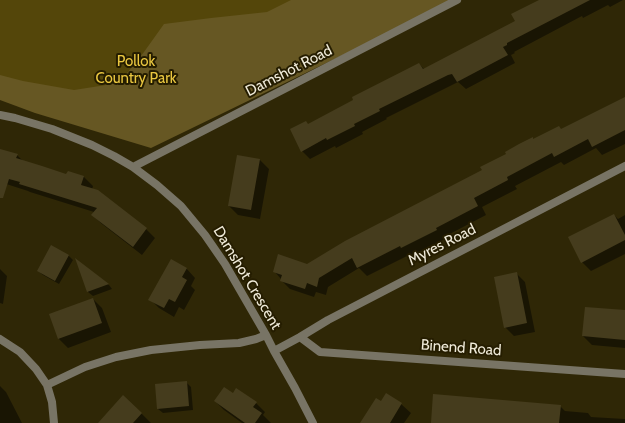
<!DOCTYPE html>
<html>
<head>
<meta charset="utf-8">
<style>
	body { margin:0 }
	canvas { display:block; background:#2f2706 }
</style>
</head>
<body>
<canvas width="625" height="423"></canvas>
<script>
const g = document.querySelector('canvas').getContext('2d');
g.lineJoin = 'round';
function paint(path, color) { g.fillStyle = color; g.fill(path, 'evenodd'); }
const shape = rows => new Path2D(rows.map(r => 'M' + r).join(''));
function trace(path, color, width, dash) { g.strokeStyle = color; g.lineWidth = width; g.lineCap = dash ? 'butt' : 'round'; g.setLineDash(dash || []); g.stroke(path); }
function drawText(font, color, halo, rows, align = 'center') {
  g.font = font + ' Cabin,sans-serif'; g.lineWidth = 4; g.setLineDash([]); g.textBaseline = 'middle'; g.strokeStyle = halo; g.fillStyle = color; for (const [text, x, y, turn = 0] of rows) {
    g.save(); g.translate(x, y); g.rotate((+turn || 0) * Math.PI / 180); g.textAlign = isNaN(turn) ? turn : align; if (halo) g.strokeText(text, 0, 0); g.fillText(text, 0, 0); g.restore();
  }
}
paint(shape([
	[0,0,419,0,159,137,0,95]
]), '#54460a');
paint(shape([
	[291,0,456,0,151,148,35,113,0,100,0,75,23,81,74,90,119,83,144,52,164,24,211,18,267,12]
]), '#665723');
paint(shape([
	[542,0,623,0,610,7,608,5,583,18,582,16,514,52,515,53,511,55,515,63,466,89,458,82,386,118,387,119,362,132,363,134,336,148,335,146,310,159,302,151,309,125,419,64,424,69,516,22],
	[625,98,625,144,602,155,596,148,564,165,561,162,515,186,517,189,482,207,486,215,444,237,445,239,411,256,409,255,367,276,359,268,328,287,326,295,316,292,314,297,290,289,281,280,281,279,274,271,307,265,484,171,507,154,532,138,534,140,562,130],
	[0,153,17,155,23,161,67,175,68,172,84,177,93,186,92,190,146,229,155,238,142,255,102,224,92,215,94,212,30,192,28,191,0,182],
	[238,156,260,160,269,169,260,219,238,215,229,206],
	[614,215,618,219,625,215,625,254,591,271,582,262],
	[68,255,73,260,59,284,43,275,38,271],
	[77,261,109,285,112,289,93,296,88,292],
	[186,268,195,278,191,286,195,290,184,310,179,307,174,317,159,308,150,299],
	[0,269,7,276,3,304,0,303],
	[516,273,525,282,535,332,514,336,505,327],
	[93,299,102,308,111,332,68,348,58,338],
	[625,311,625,348,592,345,583,336],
	[186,382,191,387,193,410,163,413,158,409],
	[0,386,6,392,22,423,0,423],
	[233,394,256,403,265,412,263,415,271,423,242,423,224,410,215,401],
	[123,397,142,414,151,423,99,423],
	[401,404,411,413,404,423,366,423],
	[560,406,565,411,588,413,591,417,625,419,625,423,432,423]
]), '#0007');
paint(shape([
	[539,0,590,0,507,43,507,45,503,47,508,55,457,82,452,74,448,75,379,109,380,111,354,124,355,126,327,140,326,138,301,152,290,129,306,121,308,124,353,100,352,97,419,63,423,69,515,21,511,14],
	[625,97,625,130,592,147,588,139,554,157,552,153,507,177,508,180,474,198,478,206,436,228,437,230,401,248,400,246,357,268,352,258,319,278,317,287,307,283,305,289,280,281,282,275,273,272,278,254,307,264,345,241,482,170,480,167,506,154,505,152,519,144,533,137,533,139,559,126,561,129],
	[0,149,18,154,16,158,42,166,66,174,68,171,84,176,81,185,98,190,147,228,133,247,91,215,97,208,19,184,20,182,9,179,3,198,0,198],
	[237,155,260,159,251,210,228,206],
	[614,214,625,235,625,240,581,263,568,237],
	[51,245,69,255,55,281,37,271],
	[75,258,109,284,87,292],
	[171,259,187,268,182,277,187,280,175,302,169,299,164,308,148,300],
	[517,272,527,323,504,328,494,277],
	[93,298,102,323,58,339,49,314],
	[585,307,625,310,625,340,582,336],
	[187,381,189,406,157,409,155,384],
	[224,387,233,393,236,388,257,402,253,407,262,413,255,423,245,423,214,401],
	[386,393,402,403,390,423,360,423,376,398,381,401],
	[433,394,561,405,559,423,431,423],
	[123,395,142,413,133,423,98,423]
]), '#453c1d');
trace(shape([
	[0,115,15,118,52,129,92,145,114,156,133,167,157,185,181,206,205,235,225,264,266,335,274,351,295,388,313,423],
	[133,167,457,0],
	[300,337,320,352,625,374],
	[0,339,20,352,36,369,47,385,52,402,54,423],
	[274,351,300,337,328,320,625,166],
	[47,385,85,367,116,357,151,350,200,345,239,343,256,339,266,335]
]), '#787465', 8);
drawText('15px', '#eac740', '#251d00', [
	["Pollok",136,62],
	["Country Park",136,79]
]);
drawText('15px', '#f0ebd9', '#251d00', [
	["Damshot Road",289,71,-27],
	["Myres Road",442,245,-27],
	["Damshot Crescent",247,278,59],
	["Binend Road",461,348,4]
]);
</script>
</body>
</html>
